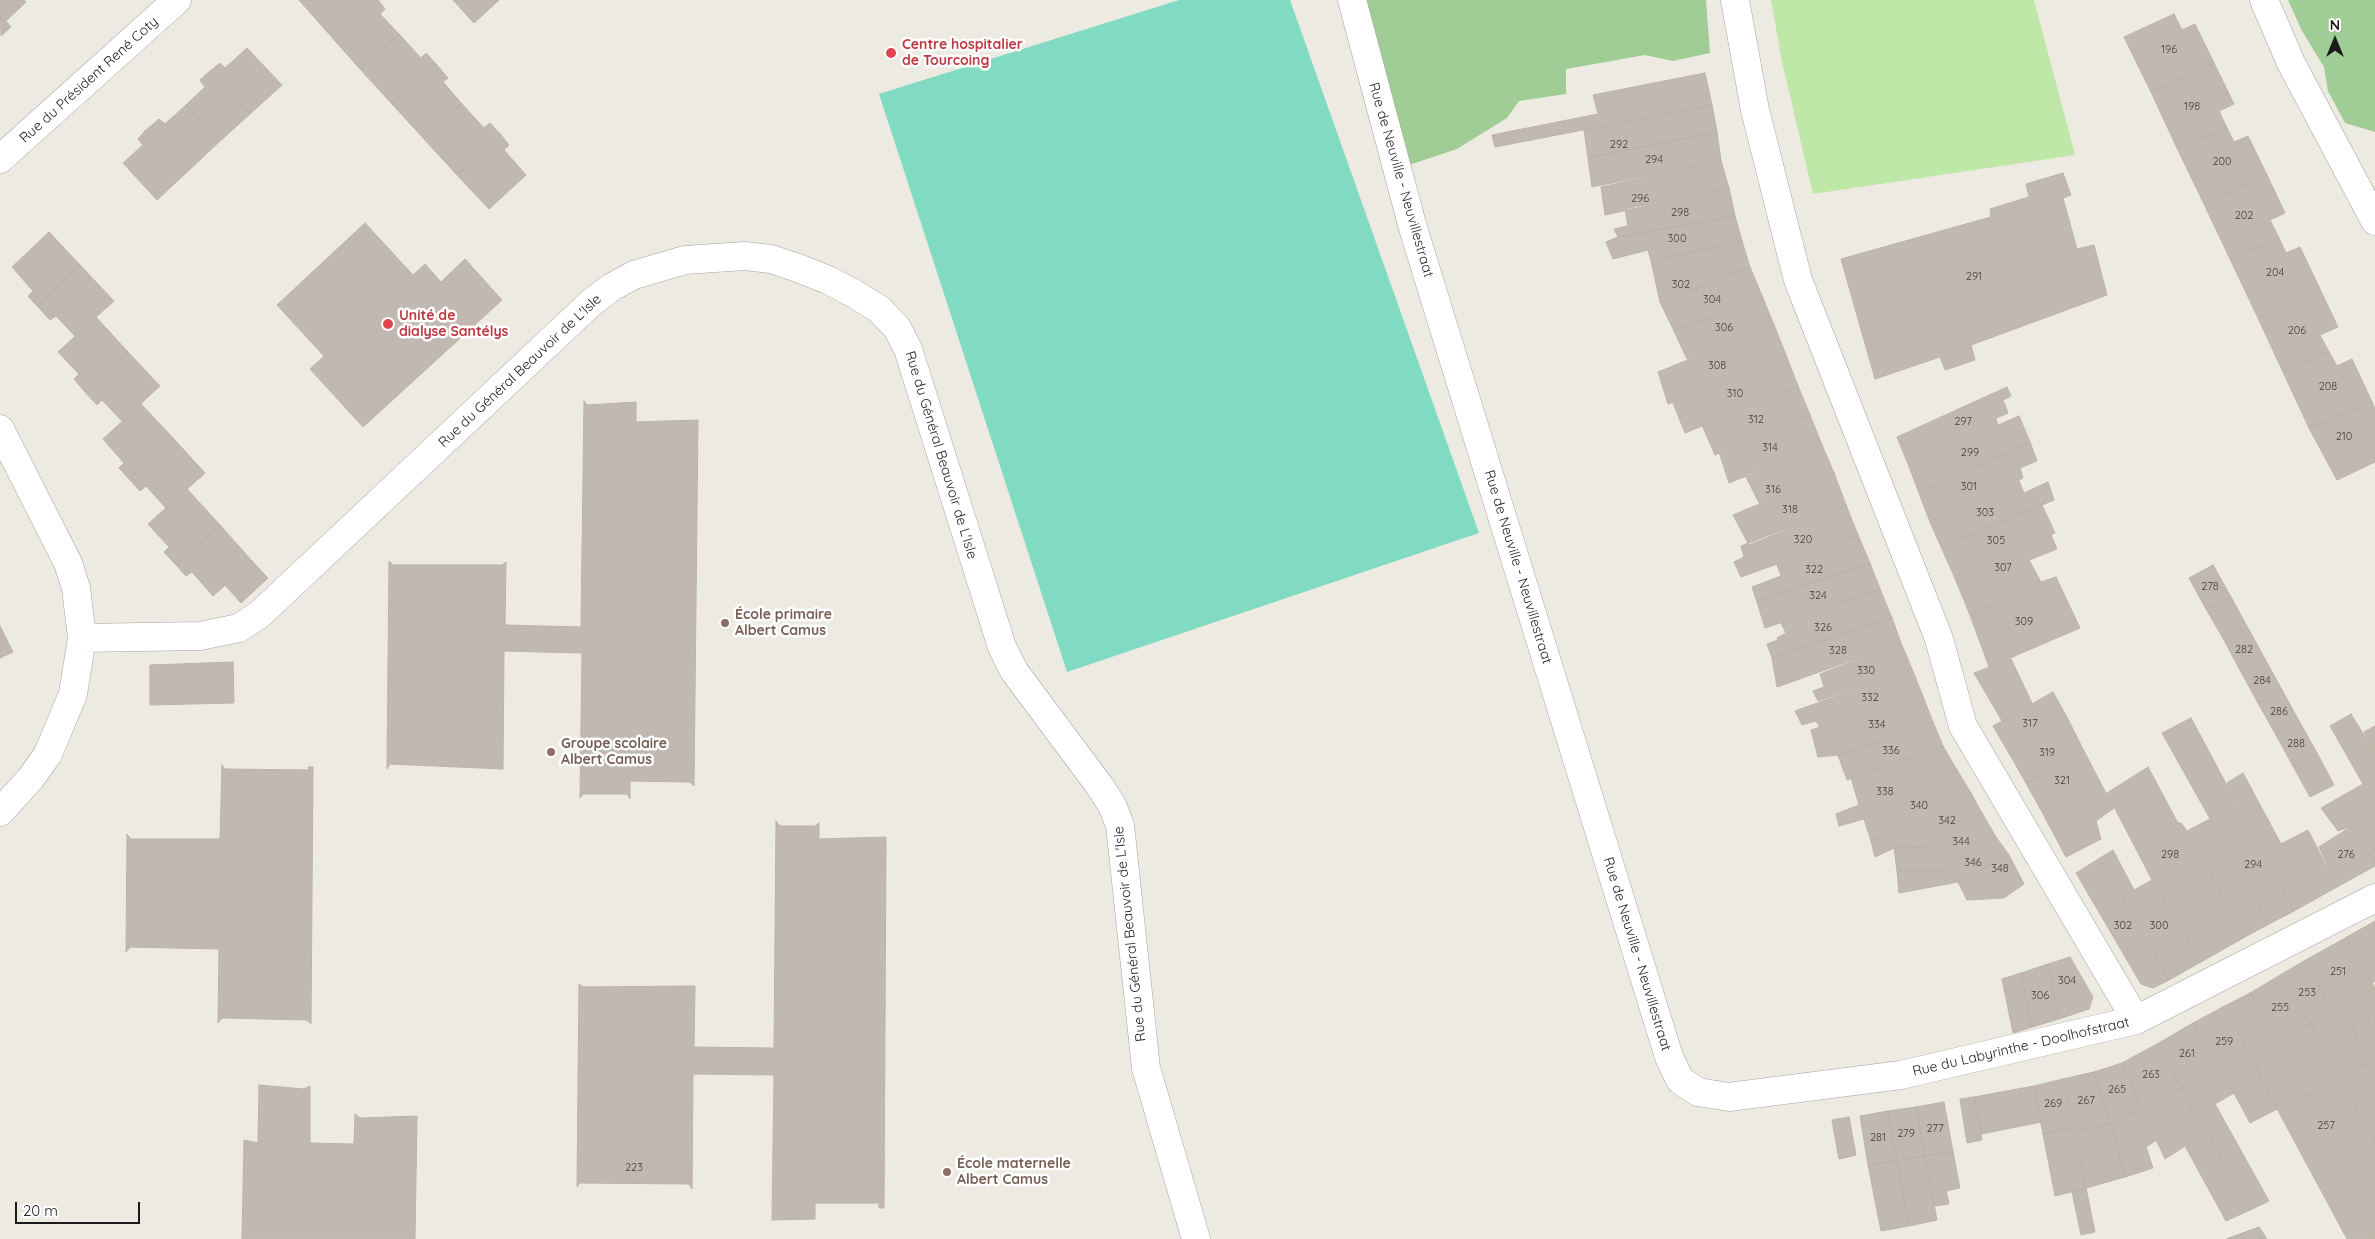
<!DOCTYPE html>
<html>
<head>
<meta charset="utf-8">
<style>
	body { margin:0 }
	#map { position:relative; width:2375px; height:1239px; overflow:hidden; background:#edeae1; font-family:Quicksand,sans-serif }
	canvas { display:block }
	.north { position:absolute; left:2310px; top:15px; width:50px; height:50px; -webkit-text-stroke:4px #fff; paint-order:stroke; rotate:0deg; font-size:14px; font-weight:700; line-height:20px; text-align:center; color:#1b1b1b }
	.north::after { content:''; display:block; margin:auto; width:18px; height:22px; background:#1b1b1b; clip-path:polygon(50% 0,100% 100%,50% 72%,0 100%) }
	.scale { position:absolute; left:15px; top:1202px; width:125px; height:22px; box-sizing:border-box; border:2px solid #1b1b1b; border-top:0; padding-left:6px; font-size:15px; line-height:18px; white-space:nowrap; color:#1b1b1b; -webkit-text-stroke:4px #fff; paint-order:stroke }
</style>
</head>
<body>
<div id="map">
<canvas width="2375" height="1239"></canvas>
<div class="north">N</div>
<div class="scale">20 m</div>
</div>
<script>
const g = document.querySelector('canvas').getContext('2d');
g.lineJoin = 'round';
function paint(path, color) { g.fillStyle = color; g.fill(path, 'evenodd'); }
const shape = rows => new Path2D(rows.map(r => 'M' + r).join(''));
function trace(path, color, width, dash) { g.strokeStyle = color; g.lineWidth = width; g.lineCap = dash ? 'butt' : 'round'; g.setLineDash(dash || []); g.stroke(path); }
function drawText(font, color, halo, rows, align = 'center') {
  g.font = font + ' Quicksand,sans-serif'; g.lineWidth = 5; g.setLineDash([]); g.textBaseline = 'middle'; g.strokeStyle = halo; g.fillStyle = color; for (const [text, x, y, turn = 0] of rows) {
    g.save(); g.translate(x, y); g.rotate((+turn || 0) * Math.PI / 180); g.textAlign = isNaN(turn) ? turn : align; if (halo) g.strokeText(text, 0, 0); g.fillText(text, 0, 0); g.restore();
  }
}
paint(shape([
	[1771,0,2034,0,2075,155,1813,194,1782,62]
]), '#bfe7a7');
paint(shape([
	[1352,0,1706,0,1710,53,1673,61,1645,55,1566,69,1566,94,1519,101,1507,118,1457,149,1403,167],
	[2288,0,2375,0,2375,132,2345,123,2328,91,2324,67,2302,31]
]), '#a0cc96');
paint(shape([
	[1179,0,1290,0,1479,533,1067,672,879,94]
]), '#80dbc2');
const building = shape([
	[0,0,24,0,26,2,6,21,11,27,1,36,0,0],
	[299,0,365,0,329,34,299,0],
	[365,0,378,0,385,9,380,14,399,34,360,69,329,34,365,0],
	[453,0,499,0,474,23,453,0],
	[2174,14,2182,30,2195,24,2214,63,2151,92,2124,37,2174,14],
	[399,34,421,58,426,53,436,64,392,104,360,69,399,34],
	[247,48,282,85,250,114,210,71,220,63,225,68,247,48],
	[2214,63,2234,104,2219,111,2227,128,2177,148,2151,92,2214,63],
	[436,64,448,78,443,82,462,104,424,139,392,104,436,64],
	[210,71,250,114,219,142,186,105,205,87,200,80,210,71],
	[1705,73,1712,105,1495,147,1492,135,1598,114,1593,95,1705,73],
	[462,104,484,128,490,123,501,135,457,175,424,139,462,104],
	[186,105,219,142,185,174,145,131,159,119,165,124,186,105],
	[1712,105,1717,132,1588,158,1584,130,1712,105],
	[2227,128,2234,142,2248,136,2267,175,2204,204,2177,148,2227,128],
	[145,131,185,174,157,200,123,163,143,145,138,139,145,131],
	[1717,132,1721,161,1592,187,1588,158,1717,132],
	[501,135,509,145,504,150,526,175,489,209,457,175,501,135],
	[1721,161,1729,188,1605,215,1601,187,1721,161],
	[2063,173,2071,195,2063,198,2077,249,2094,245,2107,295,1971,345,1975,360,1945,370,1940,357,1875,379,1841,259,1991,217,1990,209,2029,197,2026,184,2063,173],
	[2267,175,2285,213,2270,220,2279,238,2230,259,2204,204,2267,175],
	[1729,188,1735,216,1618,237,1614,229,1628,226,1625,209,1729,188],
	[1735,216,1742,241,1651,261,1648,250,1613,259,1606,242,1618,237,1735,216],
	[365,223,413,275,425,264,441,282,465,259,502,300,363,427,310,369,324,356,277,305,365,223],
	[49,232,80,265,37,306,28,296,33,291,12,267,49,232],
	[2279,238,2286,253,2300,247,2319,287,2258,318,2230,259,2279,238],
	[1742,241,1750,267,1660,302,1651,261,1742,241],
	[80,265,114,301,75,336,56,316,50,320,37,306,80,265],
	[1750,267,1763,298,1674,331,1660,302,1750,267],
	[2319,287,2338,327,2320,335,2329,352,2283,372,2258,318,2319,287],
	[1763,298,1774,325,1687,359,1674,331,1763,298],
	[96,317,128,352,85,392,74,379,79,374,58,352,96,317],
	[1774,325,1786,355,1668,404,1658,372,1774,325],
	[128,352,160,386,122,421,102,400,97,405,85,392,128,352],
	[2329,352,2337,366,2352,359,2372,402,2309,428,2283,372,2329,352],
	[1786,355,1798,386,1685,433,1673,403,1786,355],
	[1798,386,1810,415,1715,455,1702,425,1798,386],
	[2007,387,2011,396,2003,400,2008,413,1996,418,1998,426,1908,464,1897,437,2007,387],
	[584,401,587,405,636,402,636,422,698,420,694,786,690,782,630,781,630,799,627,794,583,794,580,798,582,653,504,651,503,769,390,764,387,769,389,561,393,565,502,565,506,562,505,625,581,627,584,401],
	[2372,402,2375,409,2375,462,2337,480,2309,428,2372,402],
	[141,404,173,438,129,479,119,468,124,463,103,439,141,404],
	[1810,415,1822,445,1729,483,1719,452,1810,415],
	[2019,416,2030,442,1919,493,1908,464,2019,416],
	[173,438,205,473,166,508,146,486,140,491,129,479,173,438],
	[2030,442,2037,461,2020,468,2023,478,1930,522,1919,493,2030,442],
	[1822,445,1834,473,1760,505,1745,475,1822,445],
	[1834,473,1846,505,1749,545,1733,515,1834,473],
	[2019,481,2024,493,2048,482,2054,500,1941,547,1930,522,2019,481],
	[187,489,220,525,176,565,164,552,169,547,148,524,187,489],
	[1846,505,1858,535,1741,577,1734,562,1744,557,1741,546,1846,505],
	[2042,505,2055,533,1954,576,1941,547,2042,505],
	[220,525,252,561,213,596,192,572,186,576,176,565,220,525],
	[1858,535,1870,563,1757,602,1752,587,1781,576,1777,565,1858,535],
	[2051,535,2057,549,2029,560,2041,582,1970,615,1954,576,2051,535],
	[252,561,268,578,241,603,225,585,252,561],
	[1870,563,1880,589,1765,628,1757,602,1870,563],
	[2213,565,2231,597,2206,609,2189,578,2213,565],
	[2056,577,2080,628,1989,667,1970,615,2041,582,2056,577],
	[1880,589,1892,618,1772,658,1767,644,1778,640,1777,638,1786,633,1781,623,1880,589],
	[2231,597,2248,628,2224,640,2206,609,2231,597],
	[1892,618,1901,643,1777,687,1772,658,1892,618],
	[0,626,13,652,0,658,0,626],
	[2248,628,2265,659,2241,672,2224,640,2248,628],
	[1901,643,1912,669,1818,701,1813,691,1824,687,1820,674,1901,643],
	[2011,659,2032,703,2002,721,1974,673,2011,659],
	[2265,659,2282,690,2258,703,2241,672,2265,659],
	[233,662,234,703,150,705,150,665,233,662],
	[1912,669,1922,694,1820,728,1816,721,1802,725,1795,711,1912,669],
	[2282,690,2299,721,2276,735,2258,703,2282,690],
	[2053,692,2069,721,2010,755,1993,726,2053,692],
	[1922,694,1933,722,1838,755,1818,757,1811,730,1922,694],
	[2351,714,2375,753,2375,862,2352,826,2338,831,2321,808,2363,784,2330,726,2351,714],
	[2191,718,2294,911,2269,924,2162,733,2191,718],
	[2069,721,2084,751,2026,783,2010,755,2069,721],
	[2299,721,2317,753,2293,766,2276,735,2299,721],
	[1933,722,1943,746,1847,780,1838,755,1933,722],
	[2375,726,2375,753,2364,732,2375,726],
	[1943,746,1957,770,1864,819,1839,826,1836,814,1859,805,1851,778,1943,746],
	[2084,751,2099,780,2042,812,2026,783,2084,751],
	[2317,753,2334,785,2310,797,2293,766,2317,753],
	[222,765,225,769,309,770,308,767,313,767,311,1024,307,1020,222,1018,218,1023,219,949,130,947,126,952,127,834,131,839,220,839,222,765],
	[2148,767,2178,823,2181,823,2187,831,2245,937,2201,962,2152,880,2107,793,2148,767],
	[1957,770,1971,793,1912,828,1871,841,1864,819,1957,770],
	[2243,773,2281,844,2308,830,2337,887,2294,911,2227,783,2243,773],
	[2099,780,2114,808,2096,821,2101,839,2066,857,2042,812,2099,780],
	[1971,793,1982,813,1926,847,1894,848,1875,857,1871,841,1912,828,1971,793],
	[1982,813,1996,837,1940,871,1897,871,1894,848,1926,847,1982,813],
	[2210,819,2269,924,2245,937,2187,831,2210,819],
	[776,821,780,826,815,826,819,823,819,839,886,837,884,1208,879,1208,879,1203,815,1203,815,1219,772,1220,774,1075,693,1074,692,1189,689,1184,580,1183,577,1187,579,984,583,987,695,986,694,1047,774,1048,776,821],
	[2352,826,2375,862,2375,866,2337,887,2319,847,2352,826],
	[1996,837,2009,855,1958,882,1899,893,1897,871,1940,871,1996,837],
	[2113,850,2134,890,2152,880,2201,962,2169,980,2100,858,2113,850],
	[2009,855,2024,884,2004,898,1967,900,1958,882,2009,855],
	[2100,858,2169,980,2153,988,2141,984,2076,873,2100,858],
	[2375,921,2375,981,2372,982,2347,937,2375,921],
	[2347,937,2375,988,2332,1011,2304,961,2347,937],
	[2070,957,2093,997,2089,1009,2059,1019,2048,964,2070,957],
	[2304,961,2332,1011,2311,1023,2282,974,2304,961],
	[2048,964,2059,1019,2032,1027,2021,973,2048,964],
	[2021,973,2032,1027,2013,1033,2002,979,2021,973],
	[2282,974,2311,1023,2276,1042,2250,993,2282,974],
	[2375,988,2375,1033,2366,1018,2351,1027,2371,1061,2361,1066,2332,1011,2375,988],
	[2250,993,2306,1097,2340,1079,2375,1143,2375,1239,2347,1239,2268,1092,2254,1061,2223,1007,2250,993],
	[2223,1007,2254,1061,2225,1077,2193,1023,2223,1007],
	[2332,1011,2339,1025,2318,1037,2311,1023,2332,1011],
	[2366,1018,2375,1033,2375,1058,2371,1061,2351,1027,2366,1018],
	[2193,1023,2217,1064,2181,1088,2157,1044,2193,1023],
	[2311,1023,2318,1037,2339,1025,2361,1066,2306,1097,2276,1042,2311,1023],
	[2157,1044,2181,1088,2142,1109,2122,1063,2157,1044],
	[2375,1058,2375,1143,2340,1079,2375,1058],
	[2254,1061,2268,1092,2241,1106,2225,1077,2254,1061],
	[2122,1063,2142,1109,2111,1123,2094,1072,2122,1063],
	[2217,1064,2234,1093,2215,1104,2269,1201,2250,1210,2197,1113,2194,1115,2181,1088,2217,1064],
	[2094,1072,2111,1123,2074,1133,2063,1079,2094,1072],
	[2063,1079,2074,1127,2043,1134,2034,1086,2063,1079],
	[259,1085,304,1089,310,1086,310,1143,354,1144,355,1114,360,1118,417,1116,415,1239,242,1239,244,1140,258,1143,259,1085],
	[2034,1086,2041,1122,1981,1134,1974,1097,2034,1086],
	[2181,1088,2194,1115,2197,1113,2250,1210,2226,1221,2185,1146,2165,1159,2142,1109,2181,1088],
	[2268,1092,2277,1109,2250,1123,2241,1106,2268,1092],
	[1974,1097,1982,1140,1967,1143,1960,1099,1974,1097],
	[1944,1102,1953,1152,1925,1156,1916,1107,1944,1102],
	[1916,1107,1925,1156,1897,1161,1888,1111,1916,1107],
	[2142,1109,2157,1140,2146,1147,2153,1168,2125,1177,2111,1123,2142,1109],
	[1888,1111,1897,1161,1868,1165,1860,1116,1888,1111],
	[1849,1117,1856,1155,1839,1159,1832,1120,1849,1117],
	[2111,1123,2125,1177,2086,1188,2074,1133,2111,1123],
	[2074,1127,2086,1188,2055,1196,2043,1134,2074,1127],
	[1953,1152,1960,1188,1946,1191,1949,1204,1934,1206,1925,1156,1953,1152],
	[1925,1156,1937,1220,1909,1226,1897,1161,1925,1156],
	[1897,1161,1909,1226,1881,1231,1868,1165,1897,1161],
	[2086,1188,2095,1232,2081,1235,2072,1192,2086,1188],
	[2259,1227,2267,1239,2226,1239,2259,1227]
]);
paint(building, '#c1b9b1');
trace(building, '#beb2a4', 1);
const street = shape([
	[1352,0,1413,228,1669,1057,1680,1080,1698,1092,1729,1097,1901,1075,2136,1020,2375,898],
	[1735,0,1755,110,1798,280,1939,639,1963,726,2136,1020],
	[2264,0,2291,63,2375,221],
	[0,159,177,0],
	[0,429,68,563,76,588,82,638,73,694,48,754,31,778,0,812],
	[82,638,200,636,239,628,260,614,592,302,612,287,634,275,685,260,745,256,771,259,798,268,828,280,853,293,879,309,897,328,908,349,1002,647,1014,671,1099,785,1112,805,1120,825,1146,1068,1196,1239]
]);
trace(street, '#a2a2a2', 29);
trace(street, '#fff', 28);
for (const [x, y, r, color] of [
	[891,53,6,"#e0444e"],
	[388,324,6,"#e0444e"],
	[725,623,5,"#8d6e63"],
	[551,752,5,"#8d6e63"],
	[947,1172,5,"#8d6e63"]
]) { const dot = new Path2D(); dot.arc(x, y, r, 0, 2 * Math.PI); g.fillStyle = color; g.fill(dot); trace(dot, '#fff', 2); }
drawText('11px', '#444240', null, [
	["196",2169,50],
	["198",2192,107],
	["292",1619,145],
	["294",1654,160],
	["200",2222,162],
	["296",1640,199],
	["298",1680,213],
	["202",2244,216],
	["300",1677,239],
	["204",2275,273],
	["291",1974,277],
	["302",1681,285],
	["304",1712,300],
	["306",1724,328],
	["206",2297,331],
	["308",1717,366],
	["208",2328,387],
	["310",1735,394],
	["312",1756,420],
	["297",1963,422],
	["210",2344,437],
	["314",1770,448],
	["299",1970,453],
	["301",1969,487],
	["316",1773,490],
	["318",1790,510],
	["303",1985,513],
	["320",1803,540],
	["305",1996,541],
	["307",2003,568],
	["322",1814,570],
	["278",2210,587],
	["324",1818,596],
	["309",2024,622],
	["326",1823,628],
	["282",2244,650],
	["328",1838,651],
	["330",1866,671],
	["284",2262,681],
	["332",1870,698],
	["286",2279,712],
	["317",2030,724],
	["334",1877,725],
	["288",2296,744],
	["336",1891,751],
	["319",2047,753],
	["321",2062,781],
	["338",1885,792],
	["340",1919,806],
	["342",1947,821],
	["344",1961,842],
	["298",2170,855],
	["276",2346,855],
	["346",1973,863],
	["294",2253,865],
	["348",2000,869],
	["302",2123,926],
	["300",2159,926],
	["251",2338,972],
	["304",2067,981],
	["253",2307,993],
	["306",2040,996],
	["255",2280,1008],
	["259",2224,1042],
	["261",2187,1054],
	["263",2151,1075],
	["265",2117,1090],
	["267",2086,1101],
	["269",2053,1104],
	["257",2326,1126],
	["277",1935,1129],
	["279",1906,1134],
	["281",1878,1138],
	["223",634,1168]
]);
drawText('bold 14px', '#be3a42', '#fff', [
	["Centre hospitalier",902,45],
	["de Tourcoing",902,61],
	["Unité de",399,316],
	["dialyse Santélys",399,332]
], 'left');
drawText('14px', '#1b1b1b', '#fff', [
	["Rue du Président René Coty",89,80,-42],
	["Rue de Neuville - Neuvillestraat",1401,180,74],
	["Rue du Général Beauvoir de L'Isle",520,371,-43],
	["Rue du Général Beauvoir de L'Isle",941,455,73],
	["Rue de Neuville - Neuvillestraat",1518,567,73],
	["Rue du Général Beauvoir de L'Isle",1130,934,-96],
	["Rue de Neuville - Neuvillestraat",1637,954,73],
	["Rue du Labyrinthe - Doolhofstraat",2021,1047,-13]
]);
drawText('bold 14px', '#785e54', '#fff', [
	["École primaire",735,615],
	["Albert Camus",735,631],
	["Groupe scolaire",561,744],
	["Albert Camus",561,760],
	["École maternelle",957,1164],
	["Albert Camus",957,1180]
], 'left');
</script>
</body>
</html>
